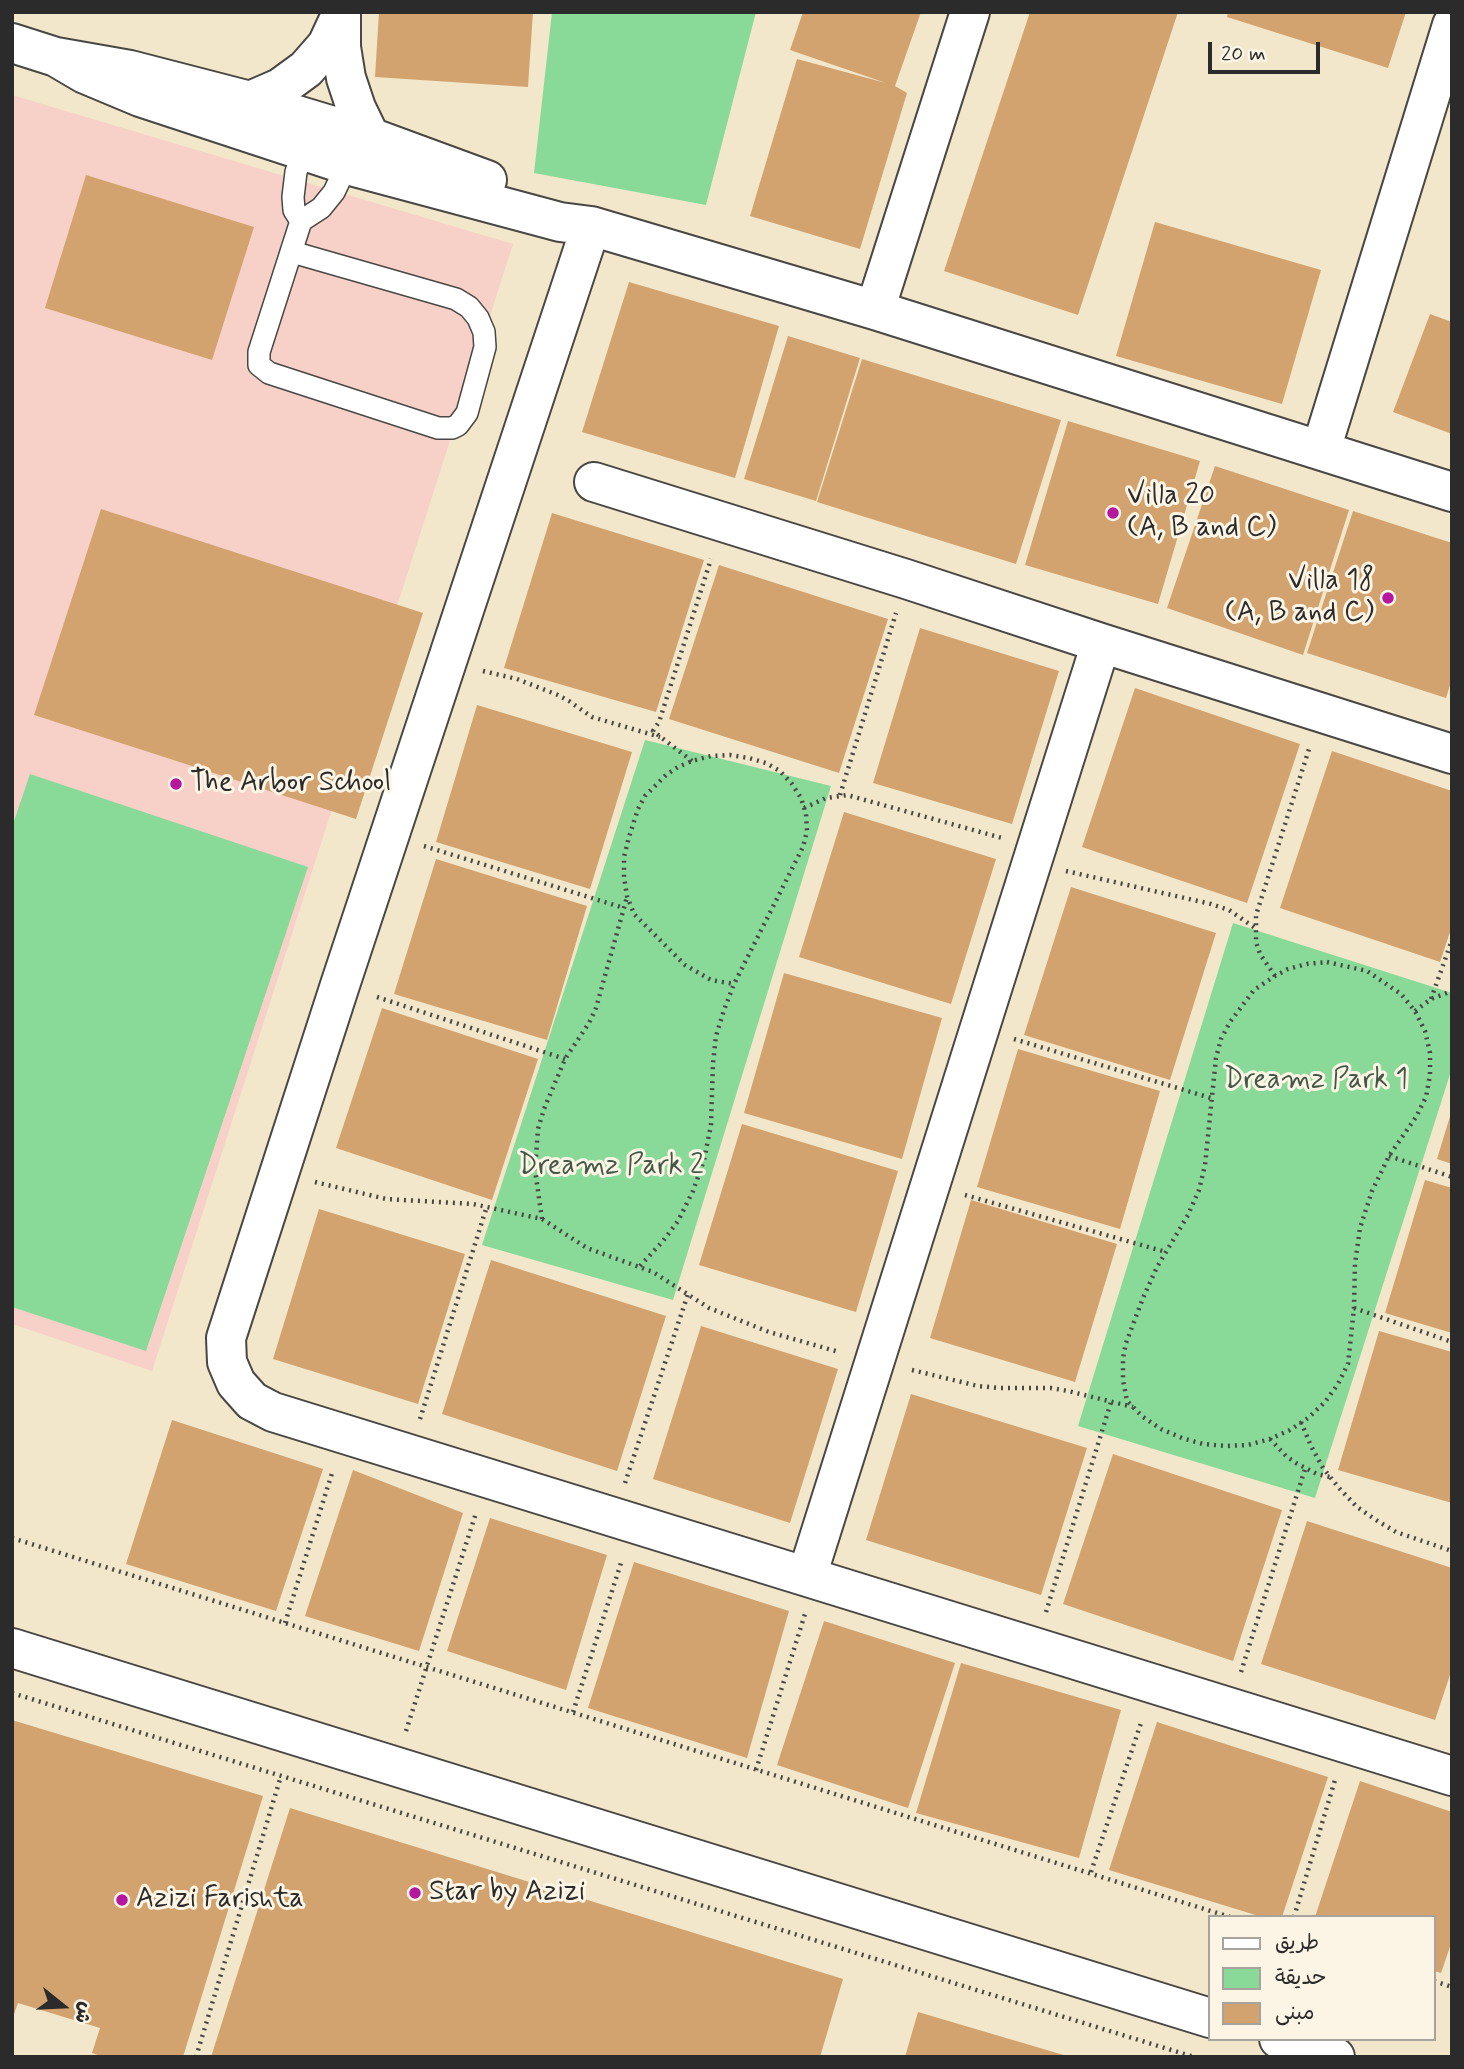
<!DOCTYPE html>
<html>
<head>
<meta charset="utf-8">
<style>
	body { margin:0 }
	#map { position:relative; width:1464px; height:2069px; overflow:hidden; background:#f2e7ca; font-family:Mynerve,"Playpen Sans Arabic",sans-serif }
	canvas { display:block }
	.frame { position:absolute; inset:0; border:14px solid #2b2b2b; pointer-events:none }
	.legend { position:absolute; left:1208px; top:1915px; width:228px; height:126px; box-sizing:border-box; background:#fcf5e5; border:2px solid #a8a49b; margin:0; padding:9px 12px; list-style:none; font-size:21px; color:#2b2b2b }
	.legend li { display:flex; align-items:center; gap:14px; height:35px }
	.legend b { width:35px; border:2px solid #a8a49b }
	.north { position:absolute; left:28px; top:1971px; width:70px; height:70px; -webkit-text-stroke:5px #fcf5e5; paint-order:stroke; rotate:108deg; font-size:19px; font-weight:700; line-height:28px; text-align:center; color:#2b2b2b }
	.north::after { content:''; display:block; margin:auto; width:24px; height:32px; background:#2b2b2b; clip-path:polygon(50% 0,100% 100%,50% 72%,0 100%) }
	.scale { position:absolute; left:1208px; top:42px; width:112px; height:32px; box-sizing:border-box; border:4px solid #2b2b2b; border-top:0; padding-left:9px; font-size:21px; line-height:24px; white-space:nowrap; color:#2b2b2b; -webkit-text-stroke:5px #fcf5e5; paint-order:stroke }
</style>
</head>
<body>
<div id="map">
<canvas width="1464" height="2069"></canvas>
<div class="frame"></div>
<ul class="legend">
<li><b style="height:9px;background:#fff"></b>طريق</li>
<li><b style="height:19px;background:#89da99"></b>حديقة</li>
<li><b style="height:19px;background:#d3a36f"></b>مبنى</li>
</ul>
<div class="north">ش</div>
<div class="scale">20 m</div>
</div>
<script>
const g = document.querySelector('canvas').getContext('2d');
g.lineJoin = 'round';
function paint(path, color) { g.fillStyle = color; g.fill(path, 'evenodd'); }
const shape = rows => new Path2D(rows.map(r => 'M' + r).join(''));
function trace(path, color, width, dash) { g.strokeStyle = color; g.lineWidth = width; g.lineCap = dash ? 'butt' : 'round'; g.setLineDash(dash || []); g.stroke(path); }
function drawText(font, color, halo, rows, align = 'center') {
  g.font = font + ' Mynerve,sans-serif'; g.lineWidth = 6; g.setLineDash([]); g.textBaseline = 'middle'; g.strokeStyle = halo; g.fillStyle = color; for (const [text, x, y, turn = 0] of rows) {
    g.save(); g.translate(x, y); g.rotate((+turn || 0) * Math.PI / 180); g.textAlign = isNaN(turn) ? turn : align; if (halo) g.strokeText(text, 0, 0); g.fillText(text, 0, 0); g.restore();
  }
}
paint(shape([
	[12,95,513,244,152,1371,12,1324]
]), '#f7d1c7');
paint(shape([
	[552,12,756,12,706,205,534,173],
	[645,740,831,786,673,1300,482,1245],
	[30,774,308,867,146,1351,12,1307,12,827],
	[1233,923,1452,993,1452,1068,1315,1498,1078,1426]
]), '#89da99');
paint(shape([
	[379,12,533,12,528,87,375,77],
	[803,12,921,12,895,86,907,93,860,249,750,216,797,59,886,83,790,50],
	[1030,12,1178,12,1078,315,944,271],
	[1228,12,1406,12,1388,68,1227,17],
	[86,175,254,227,212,360,45,308],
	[1155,222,1321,270,1282,404,1116,356],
	[629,282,779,326,735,478,582,432],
	[1430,314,1452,322,1452,434,1393,412],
	[788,336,860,358,816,501,744,479],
	[862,359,1061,420,1016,564,817,502],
	[1068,421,1200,461,1158,604,1025,565],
	[1215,466,1349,510,1303,655,1167,608],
	[101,509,423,613,356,819,34,715],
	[1353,511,1452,543,1452,679,1446,698,1307,653],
	[552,513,704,560,656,712,504,668],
	[719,565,888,619,839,773,669,719],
	[920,628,1059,671,1012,824,873,783],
	[1135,688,1300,744,1247,903,1082,847],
	[477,705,632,752,590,889,436,842],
	[1332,751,1452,791,1452,926,1440,962,1280,908],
	[844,812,996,859,951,1004,799,957],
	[436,859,587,906,547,1040,394,994],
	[1071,887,1216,933,1170,1080,1024,1035],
	[784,973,942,1018,902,1159,744,1113],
	[382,1008,538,1059,492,1200,336,1148],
	[1018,1049,1160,1091,1120,1229,977,1187],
	[1451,1113,1452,1113,1452,1164,1437,1159],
	[742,1124,898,1171,856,1312,699,1265],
	[1425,1180,1452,1188,1452,1333,1385,1313],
	[971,1200,1117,1244,1075,1382,930,1338],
	[319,1209,465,1254,418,1404,273,1359],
	[491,1260,666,1316,617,1471,442,1414],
	[701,1326,838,1369,790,1523,653,1479],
	[1379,1331,1452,1352,1452,1503,1338,1470],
	[911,1394,1087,1448,1041,1595,866,1540],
	[172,1420,323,1469,276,1611,126,1564],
	[1113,1454,1282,1510,1233,1661,1063,1604],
	[353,1470,463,1513,419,1651,305,1616],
	[490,1518,607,1555,566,1690,447,1651],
	[1307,1521,1452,1568,1452,1669,1435,1720,1261,1664],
	[634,1562,789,1611,747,1758,588,1708],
	[824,1621,955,1663,908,1808,777,1765],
	[961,1663,1121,1710,1079,1858,916,1813],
	[12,1720,263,1796,183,2057,103,2057,92,2053,100,2028,18,2003,12,2020],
	[1157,1722,1328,1777,1282,1917,1262,1917,1109,1870],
	[1360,1781,1452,1812,1452,1941,1441,1973,1434,1971,1434,1917,1315,1917],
	[290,1808,843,1979,820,2057,211,2057],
	[918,2012,1067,2056,1067,2057,905,2057]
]), '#d3a36f');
const lane = shape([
	[301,221,294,210,293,197,296,172,303,151],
	[292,252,456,299,469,307,478,318,484,332,485,347,467,413,458,425,452,428,438,428,269,373,259,365,259,352,301,221,321,208,334,192,347,165]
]);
const street = shape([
	[341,12,341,47,346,78,356,108,370,137],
	[12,43,56,57,130,70,250,101,370,137,487,180],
	[56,57,85,74,140,97,347,165,560,222,591,226,875,310,1452,492],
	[250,101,280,88,306,69,327,45,341,15],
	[591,226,340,985,226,1338,227,1362,236,1383,252,1401,273,1412,1452,1776],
	[875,310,970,12],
	[1321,450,1452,25],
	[594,482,906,579,1101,643,1452,754],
	[807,1576,1101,643],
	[12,1648,1210,2018],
	[1279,2039,1335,2057]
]);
trace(lane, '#494743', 24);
trace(street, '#494743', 42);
trace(shape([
	[483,671,517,679,558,695,569,701,592,717,660,737],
	[692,761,653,731,659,722,711,559],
	[840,795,896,613],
	[804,808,826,798,847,795,1002,838],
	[424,846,624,908],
	[1066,871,1211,904,1229,910,1255,928],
	[1327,962,1367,971,1401,994,1415,1011,1425,1031,1430,1053,1430,1075,1426,1097,1416,1117,1389,1156,1372,1191,1360,1228,1355,1264,1354,1308,1348,1364,1338,1384,1325,1402,1308,1418,1290,1430,1270,1439,1248,1445,1226,1446,1203,1444,1182,1438,1161,1429,1143,1417,1127,1401,1123,1380,1123,1358,1126,1343,1143,1298,1157,1267,1188,1215,1199,1190,1205,1165,1216,1058,1221,1039,1230,1022,1254,990,1275,976,1288,969,1307,964,1327,962],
	[1275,976,1260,954,1256,942,1256,915,1310,746],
	[377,997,565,1059],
	[1431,999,1452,940],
	[1415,1011,1431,999,1452,991],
	[1014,1039,1211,1098],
	[1389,1156,1452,1177],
	[315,1182,386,1199,473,1204,542,1219,587,1248,653,1272,709,1308,769,1332,839,1352],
	[965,1195,1166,1252],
	[542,1219,535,1170,538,1129,544,1109,565,1059,589,1023,596,1008,627,897],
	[640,1266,663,1241,678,1221,693,1191,704,1160,711,1125,713,1063,716,1036,724,1010,734,984,803,847,807,831,806,814,801,798,792,784,780,771,766,763,749,758,730,755,711,756,692,761,678,767,666,775,645,796,638,809,629,837,624,857,624,877,627,896,634,914,685,965,711,980,734,984],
	[1354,1308,1452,1342],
	[912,1370,978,1386,999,1388,1051,1388,1068,1391,1133,1407],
	[420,1419,487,1206],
	[1301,1422,1311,1446,1323,1468,1339,1488,1357,1507,1376,1520,1396,1532,1452,1551],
	[1270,1439,1286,1456,1296,1463,1317,1474,1330,1477],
	[625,1483,688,1294],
	[12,1538,1230,1917],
	[1046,1612,1111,1402],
	[285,1623,333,1470],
	[1241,1672,1305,1469],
	[12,1693,1194,2057],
	[573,1712,622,1560],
	[406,1731,476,1513],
	[756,1770,805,1614],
	[1091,1872,1142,1720],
	[1294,1917,1335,1780],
	[1434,1981,1452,1987],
	[196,2057,281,1776]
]), '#494743', 4.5, [2, 5]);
trace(lane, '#fff', 21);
trace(street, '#fff', 38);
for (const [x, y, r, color] of [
	[1113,513,7,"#b5179e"],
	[1388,598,7,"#b5179e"],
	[176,784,7,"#b5179e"],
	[415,1893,7,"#b5179e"],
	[122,1900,7,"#b5179e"]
]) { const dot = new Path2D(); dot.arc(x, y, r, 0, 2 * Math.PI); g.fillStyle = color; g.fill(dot); trace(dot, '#fcf5e5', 2.5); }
drawText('28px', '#2b2b2b', '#fcf5e5', [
	["Villa 20",1127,497],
	["(A, B and C)",1127,529],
	["Villa 18",1374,582,"right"],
	["(A, B and C)",1374,614,"right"],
	["The Arbor School",190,784],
	["Star by Azizi",429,1893],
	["Azizi Farishta",136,1900]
], 'left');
drawText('28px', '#425746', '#fcf5e5', [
	["Dreamz Park 1",1316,1081],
	["Dreamz Park 2",611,1167]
]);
</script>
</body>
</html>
